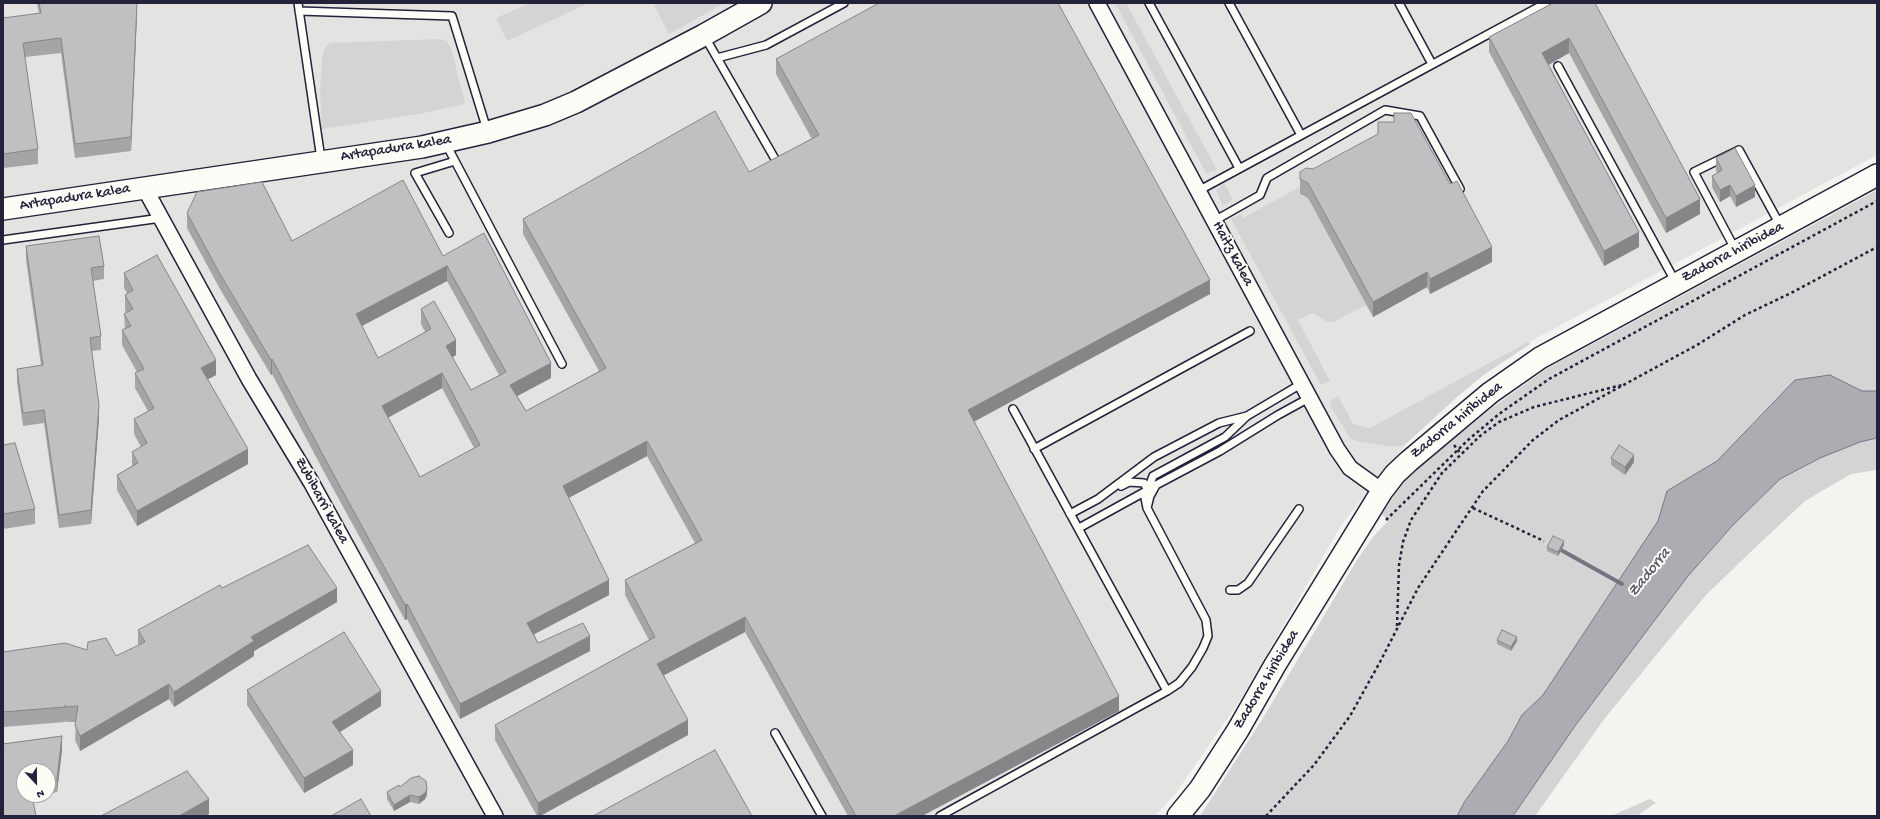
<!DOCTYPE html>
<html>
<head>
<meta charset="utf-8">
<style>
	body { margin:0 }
	#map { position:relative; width:1880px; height:819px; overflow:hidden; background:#f4f3ef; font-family:"Gochi Hand",sans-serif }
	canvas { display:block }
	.frame { position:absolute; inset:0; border:4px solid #22223b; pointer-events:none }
	.north { position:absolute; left:16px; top:763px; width:40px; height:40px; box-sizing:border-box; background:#fdfcf7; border:1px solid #a5a5ac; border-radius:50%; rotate:158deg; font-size:11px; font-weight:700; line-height:16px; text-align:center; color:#22223b }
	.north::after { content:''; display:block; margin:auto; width:14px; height:18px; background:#22223b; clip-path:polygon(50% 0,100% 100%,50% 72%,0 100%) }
</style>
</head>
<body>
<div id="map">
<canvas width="1880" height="819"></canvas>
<div class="frame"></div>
<div class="north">N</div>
</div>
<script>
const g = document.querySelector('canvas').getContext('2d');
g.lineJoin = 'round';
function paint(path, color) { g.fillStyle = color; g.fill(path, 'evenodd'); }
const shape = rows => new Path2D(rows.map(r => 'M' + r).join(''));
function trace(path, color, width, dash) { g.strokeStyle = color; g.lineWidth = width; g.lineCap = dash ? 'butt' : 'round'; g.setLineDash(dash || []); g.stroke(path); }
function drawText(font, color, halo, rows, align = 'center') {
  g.font = font + ' "Gochi Hand",sans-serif'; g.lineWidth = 4; g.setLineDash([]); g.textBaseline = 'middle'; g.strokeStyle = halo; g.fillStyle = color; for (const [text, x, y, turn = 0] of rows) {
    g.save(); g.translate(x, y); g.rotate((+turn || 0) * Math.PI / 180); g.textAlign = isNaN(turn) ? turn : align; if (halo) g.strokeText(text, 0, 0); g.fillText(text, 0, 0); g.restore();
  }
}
paint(shape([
	[3,3,1877,3,1877,155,1529,342,1530,344,1482,376,1431,419,1408,442,1342,524,1240,700,1176,793,1155,816,3,816],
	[24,771,48,771,48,795,24,795]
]), '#e4e3e2');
paint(shape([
	[530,3,589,3,507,41,496,18],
	[653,3,725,3,669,34],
	[1115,3,1126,3,1217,170,1206,173],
	[441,39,447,41,451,48,465,104,419,114,322,129,320,92,322,59,324,49,330,43],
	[1224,183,1233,200,1223,205,1216,191],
	[1300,187,1300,194,1303,197,1308,197,1366,305,1333,322,1327,322,1313,313,1298,320,1330,381,1321,385,1231,219,1241,214,1243,218],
	[1877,190,1877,391,1862,391,1830,375,1795,380,1717,461,1667,491,1658,521,1543,695,1522,715,1508,741,1465,801,1457,816,1200,816,1263,718,1357,560,1373,537,1388,521,1382,514,1402,483,1410,475,1493,407,1546,369],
	[1528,342,1530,344,1482,376,1457,397,1408,442,1401,446,1388,446,1356,441,1350,438,1330,405,1331,400,1338,396,1353,424,1370,428],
	[1877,438,1877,470,1851,474,1805,501,1760,543,1706,595,1671,637,1605,718,1535,816,1513,816,1575,726,1688,576,1733,525,1780,479,1820,458,1860,442],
	[1650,799,1656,803,1639,814,1640,816,1611,816]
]), '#d5d4d5');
const water = shape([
	[1830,375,1862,391,1877,391,1877,438,1860,442,1820,458,1780,479,1733,525,1688,576,1575,726,1513,816,1457,816,1465,801,1508,741,1522,715,1543,695,1658,521,1667,491,1717,461,1795,380,1830,375]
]);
paint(water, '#acacb2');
trace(water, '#757582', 1);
trace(shape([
	[1561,550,1622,584]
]), '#757582', 4);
const lane = shape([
	[298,3,321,159],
	[1149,3,1239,168],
	[1229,3,1301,135],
	[1399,3,1432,64],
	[299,11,452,16,487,130],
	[705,37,775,159],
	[717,58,766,45,844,3],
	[1558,66,1676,283],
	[446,144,562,364],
	[1198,191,1546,3],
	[1214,221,1260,195,1267,178,1385,110,1420,116,1460,189],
	[449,233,415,173,455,161],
	[3,240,161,218],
	[1735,249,1694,172,1739,150,1780,225],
	[1013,409,1167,691],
	[1247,416,1225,437,1153,476,1145,498,1147,508,1150,496,1156,485,1220,451,1278,415,1309,398],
	[1034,449,1250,331],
	[1121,486,1129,482,1144,483,1149,492],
	[1070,514,1098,499,1154,457,1219,423,1247,416,1301,384],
	[1079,528,1148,490],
	[1230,590,1238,590,1248,583,1299,509],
	[775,733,822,816],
	[940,816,1167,691,1179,683,1192,667,1203,648,1208,636,1206,620,1147,508]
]);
const street = shape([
	[1097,3,1337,449,1350,468,1382,491],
	[144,187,249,379,311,482,495,816]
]);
const secondary = shape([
	[3,209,422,147,488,132,545,115,576,102,704,35,761,3],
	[1178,816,1200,789,1238,730,1275,665,1382,491,1395,474,1409,461,1490,393,1540,358,1877,175]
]);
trace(lane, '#22223b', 10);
trace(street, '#22223b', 18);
trace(secondary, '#22223b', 24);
trace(shape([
	[1454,445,1461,454],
	[1473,508,1544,541],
	[1386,520,1468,440,1499,414,1549,379,1877,201],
	[1397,626,1399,565,1403,542,1411,520,1442,473,1480,436,1499,422,1534,407,1622,385],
	[1266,816,1314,765,1350,716,1380,662,1418,588,1483,491,1533,440,1559,420,1697,345,1745,315,1793,292,1877,247]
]), '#22223b', 2.5, [3, 3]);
trace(lane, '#fdfcf7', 7);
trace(street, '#fdfcf7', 15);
trace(secondary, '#fdfcf7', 21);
paint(shape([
	[37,3,137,3,131,151,75,158,61,53,25,57,38,149,38,164,3,168,3,18,39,14],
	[1553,3,1700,214,1666,233,1569,53,1549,65,1639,247,1604,266,1489,52,1489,37],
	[776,59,1210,294,974,421,1119,711,922,816,848,816,745,632,664,675,688,735,540,816,537,816,495,740,495,725,649,640,625,595,625,580,695,543,647,456,568,498,609,595,534,634,538,643,590,651,460,719,407,619,405,620,324,472,272,374,271,375,220,289,187,228,187,213,292,241,443,256,551,378,517,396,526,411,599,371,523,234,523,219,749,172,812,139,776,74],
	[447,281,499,375,471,390,452,357,456,355,421,309,421,324,425,332,378,358,362,326],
	[442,388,474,448,420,477,388,417],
	[1716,158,1755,197,1736,207,1730,196,1720,202,1712,187,1712,176,1717,173,1716,170],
	[1300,172,1492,262,1430,294,1427,287,1373,317,1308,198,1300,194],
	[26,246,104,266,104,279,93,281,101,336,101,350,91,351,99,418,91,524,59,528,44,423,23,426,17,382,17,369,41,365,26,260],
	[124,273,216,375,208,379,248,464,137,526,117,490,117,475,132,466,132,452,141,447,134,434,134,419,148,411,135,388,135,373,137,372,122,345,122,330,125,329,124,314,126,313,125,310,125,295,127,293,124,288],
	[3,445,35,509,35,524,3,529],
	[1611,458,1634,462,1625,475,1611,465],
	[1564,545,1558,556,1547,551,1547,547],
	[222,588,337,602,254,651,254,656,174,707,169,699,80,751,75,740,76,722,66,722,65,720,65,722,3,727,3,652,87,650,116,656,138,646,138,630],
	[1497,640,1517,641,1511,651,1497,644],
	[247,690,381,706,340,732,353,765,304,793,247,705],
	[62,736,62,750,57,792,48,794,48,771,24,771,24,795,39,795,32,796,36,816,3,816,3,744],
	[400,787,427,795,425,799,419,804,410,802,394,811,387,799,387,792]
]), '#a5a4a7');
paint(shape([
	[137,3,137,15,131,151,131,137],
	[1569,38,1569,53,1542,68,1542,53],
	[1730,185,1730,196,1720,202,1720,190],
	[1755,185,1755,197,1736,207,1736,196],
	[1700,199,1700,214,1666,233,1666,218],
	[1639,232,1639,247,1604,266,1604,251],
	[1492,247,1492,262,1430,294,1430,279],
	[447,266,447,281,356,329,356,314],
	[1427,272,1427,287,1373,317,1373,302],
	[1210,280,1210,294,968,425,968,410],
	[456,340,456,355,446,361,446,346],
	[272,359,272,374,271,375,271,360],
	[216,360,216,375,201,383,201,368],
	[551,363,551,378,510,400,510,385],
	[442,373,442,388,382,421,382,406],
	[99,405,99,418,91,524,91,510],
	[647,441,647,456,563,501,563,486],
	[248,449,248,464,137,526,137,511],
	[1634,455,1634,462,1625,475,1625,467],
	[1564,541,1564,545,1558,556,1558,552],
	[609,580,609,595,527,638,527,623],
	[337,588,337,602,254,651,254,656,174,707,174,692,251,637],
	[407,604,407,619,405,620,405,605],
	[745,617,745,632,657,679,657,664],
	[590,636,590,651,460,719,460,704],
	[1517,637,1517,641,1511,651,1511,647],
	[169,684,169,699,80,751,80,736],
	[381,691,381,706,332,737,332,722],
	[1119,696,1119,711,922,816,894,816],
	[688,720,688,735,540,816,538,816,538,803],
	[62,736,62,750,57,792,57,779],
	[353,750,353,765,304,793,304,778],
	[427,789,427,795,425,799,419,804,419,797],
	[410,795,410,802,394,811,394,805],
	[209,799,209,814,206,816,179,816]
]), '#868688');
const building = shape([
	[39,3,137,3,131,137,75,144,61,38,23,43,38,149,3,154,3,18,41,13,39,3],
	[879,3,1058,3,1210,280,968,410,1119,696,894,816,856,816,745,617,657,664,688,720,538,803,495,725,655,637,625,580,702,540,647,441,563,486,609,580,527,623,538,643,583,623,590,636,460,704,407,604,405,605,324,457,272,359,271,360,220,274,187,213,197,192,262,182,292,241,403,180,443,256,484,233,551,363,510,385,526,411,606,368,523,219,715,111,749,172,819,135,776,59,879,3],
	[447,266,506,372,471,390,446,346,456,340,434,301,421,309,431,329,378,358,356,314,447,266],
	[442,373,480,445,420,477,382,406,442,373],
	[1553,3,1595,3,1700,199,1666,218,1569,38,1542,53,1639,232,1604,251,1489,37,1553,3],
	[1394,113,1411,113,1450,184,1457,181,1492,247,1430,279,1427,272,1373,302,1308,183,1300,179,1300,172,1306,168,1313,169,1378,134,1378,122,1394,122,1394,113],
	[1735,148,1755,185,1736,196,1730,185,1720,190,1712,176,1722,170,1716,158,1735,148],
	[99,236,104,266,91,268,101,336,90,338,99,405,91,510,59,515,44,410,23,413,17,369,43,365,26,246,99,236],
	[157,255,216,360,201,368,248,449,137,511,117,475,138,463,132,452,147,443,134,419,154,408,135,373,144,369,122,330,131,326,124,314,133,309,125,295,133,290,124,273,157,255],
	[15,443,35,509,3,514,3,445,15,443],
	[1619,445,1634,455,1625,467,1611,458,1619,445],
	[1553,536,1564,541,1558,552,1547,547,1553,536],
	[308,545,337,588,251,637,254,641,174,692,169,684,80,736,75,725,78,706,66,707,65,705,65,707,3,712,3,652,65,643,87,650,88,642,106,638,116,656,145,642,138,630,220,585,222,588,308,545],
	[1502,630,1517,637,1511,647,1497,640,1502,630],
	[344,632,381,691,332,722,353,750,304,778,247,690,344,632],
	[62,736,57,779,48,780,48,771,24,771,24,795,32,795,36,816,3,816,3,744,62,736],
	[715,750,752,816,593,816,715,750],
	[187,771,209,799,179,816,101,816,187,771],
	[419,776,426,781,427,789,425,793,419,797,410,795,394,805,387,792,399,785,400,787,411,778,419,776],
	[361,799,371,816,331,816,361,799]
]);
paint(building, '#c0bfc2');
trace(building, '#868688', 1);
drawText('15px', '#22223b', '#fdfcf7', [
	["Artapadura kalea",396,149,-9],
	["Artapadura kalea",75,198,-9],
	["Zadorra hiribidea",1733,253,-28],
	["Haitz kalea",1232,254,62],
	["Zadorra hiribidea",1457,421,-39],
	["Zubibarri kalea",321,501,61],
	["Zadorra hiribidea",1267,680,-59]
]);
drawText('italic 16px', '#59596b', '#fdfcf7', [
	["Zadorra",1650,573,-51]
]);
</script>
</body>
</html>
